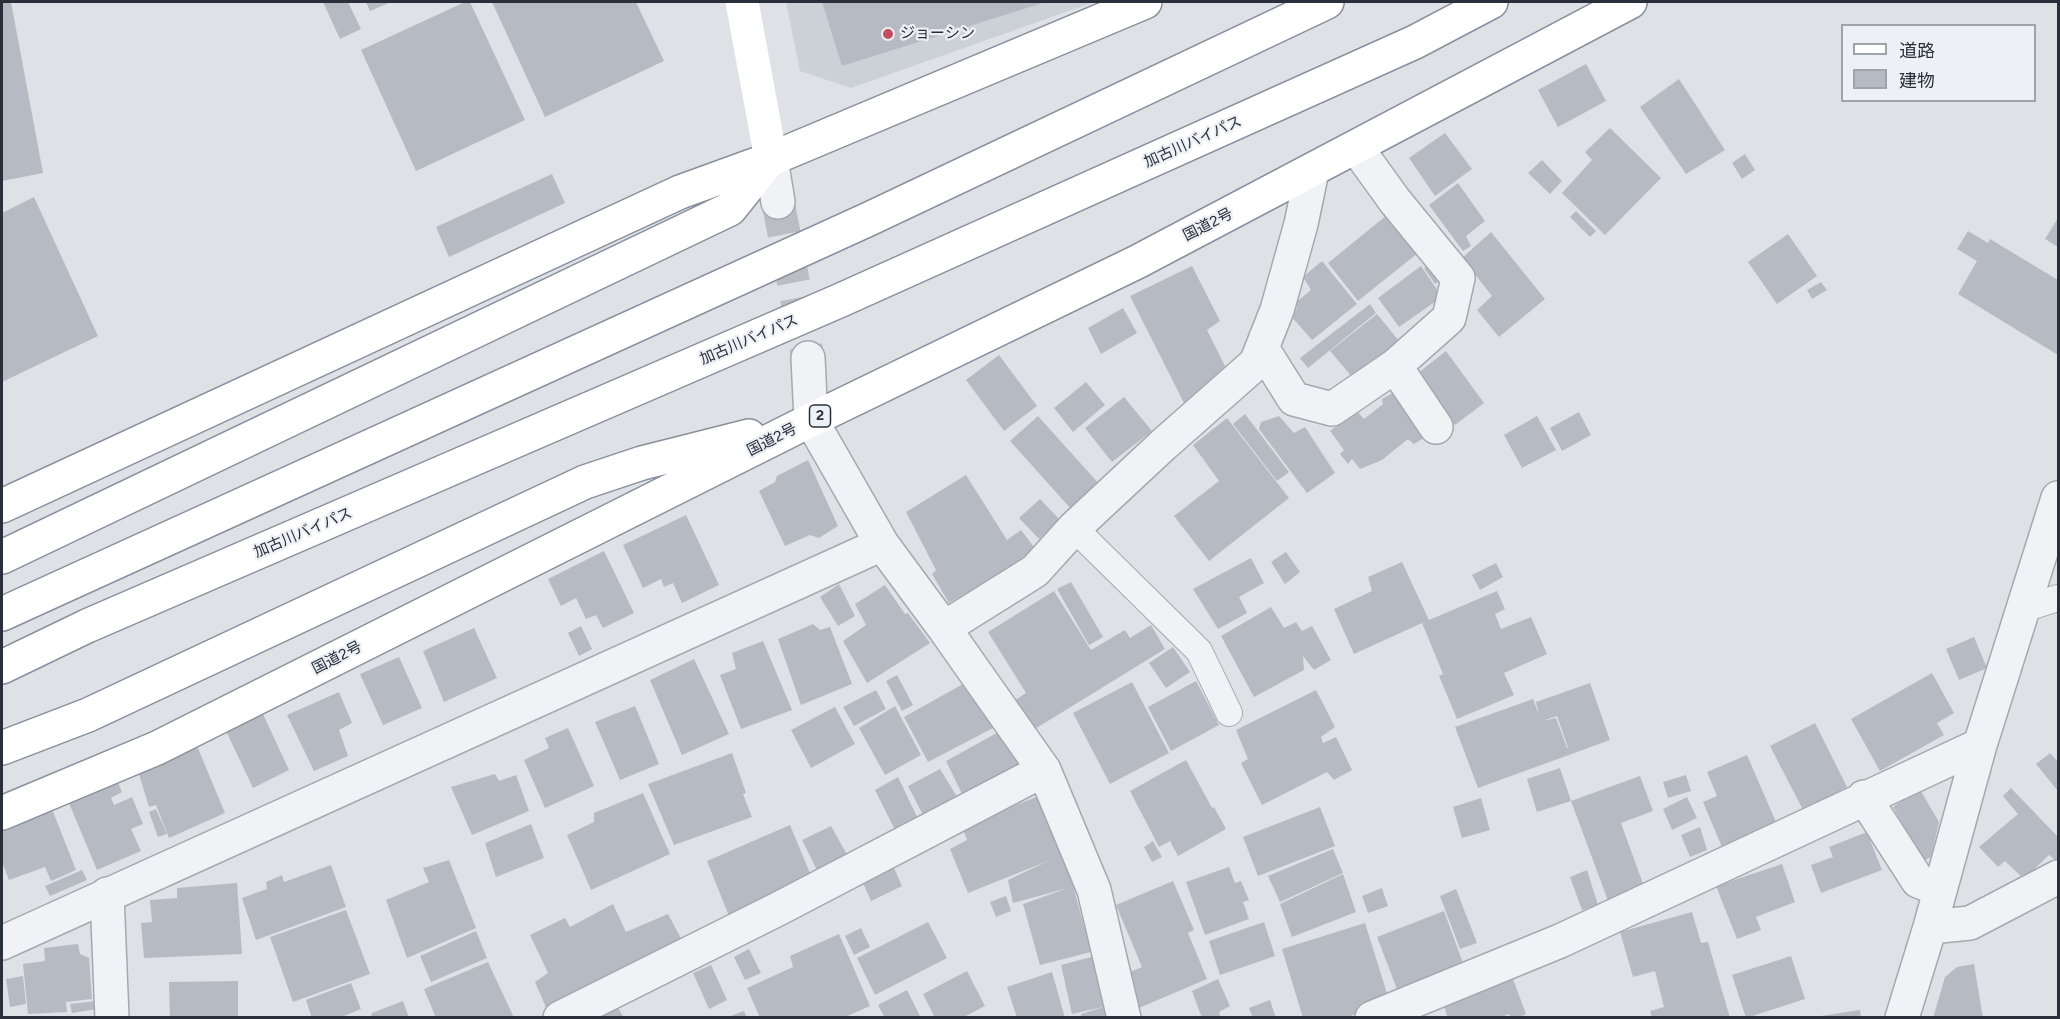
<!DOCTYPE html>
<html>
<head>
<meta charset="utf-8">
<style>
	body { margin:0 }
	#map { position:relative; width:2060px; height:1019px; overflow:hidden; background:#dee2e6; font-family:Figtree,"Noto Sans JP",sans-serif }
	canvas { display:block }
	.frame { position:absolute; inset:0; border:3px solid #29303c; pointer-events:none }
	.legend { position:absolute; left:1841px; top:24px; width:195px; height:78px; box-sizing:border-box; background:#edf0f4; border:2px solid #9fa3aa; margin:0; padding:8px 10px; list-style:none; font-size:18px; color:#29303c }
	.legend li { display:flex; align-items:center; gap:12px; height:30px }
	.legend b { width:30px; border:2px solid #9fa3aa }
</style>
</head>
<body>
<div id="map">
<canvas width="2060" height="1019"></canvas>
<div class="frame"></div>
<ul class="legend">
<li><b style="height:8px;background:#fff"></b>道路</li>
<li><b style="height:16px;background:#b6bbc3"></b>建物</li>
</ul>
</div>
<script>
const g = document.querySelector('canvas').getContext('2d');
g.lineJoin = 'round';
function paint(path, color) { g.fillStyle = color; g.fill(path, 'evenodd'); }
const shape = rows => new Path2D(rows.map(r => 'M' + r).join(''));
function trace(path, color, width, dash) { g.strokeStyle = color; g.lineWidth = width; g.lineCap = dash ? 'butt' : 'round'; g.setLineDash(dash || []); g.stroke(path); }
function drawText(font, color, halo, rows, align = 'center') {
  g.font = font + ' Figtree,"Noto Sans JP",sans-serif'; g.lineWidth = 4.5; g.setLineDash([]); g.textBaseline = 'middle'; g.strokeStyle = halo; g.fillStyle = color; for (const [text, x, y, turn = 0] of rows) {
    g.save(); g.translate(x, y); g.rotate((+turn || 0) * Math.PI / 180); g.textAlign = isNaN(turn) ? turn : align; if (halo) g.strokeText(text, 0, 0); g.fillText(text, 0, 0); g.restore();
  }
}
paint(shape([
	[786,2,1094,2,851,88,800,71]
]), '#ccd1d8');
paint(shape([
	[2,2,11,2,43,173,2,181],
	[323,2,348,2,361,29,340,39],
	[366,2,391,2,370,11],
	[465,2,470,2,525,120,416,171,361,50],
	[492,2,636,2,664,61,545,117],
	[822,2,1046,2,842,66],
	[1586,64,1606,101,1558,127,1538,90],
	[1679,79,1725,150,1686,174,1640,107],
	[1610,128,1661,178,1605,235,1562,193,1592,160,1585,152],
	[1445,133,1472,169,1435,196,1409,158],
	[1745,154,1755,170,1742,179,1732,163],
	[1542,160,1562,181,1550,194,1528,173],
	[552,174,565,203,449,257,436,227],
	[1458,183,1485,221,1466,236,1471,246,1463,251,1429,205],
	[34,197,98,336,2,382,2,213],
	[1392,211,1423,249,1358,301,1328,263],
	[1576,211,1596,231,1590,237,1570,217],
	[2058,218,2058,247,2045,239],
	[1968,231,1988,243,1990,239,2058,280,2058,355,1958,294,1977,261,1957,249],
	[1491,232,1545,299,1499,337,1477,310,1492,296,1462,258],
	[1788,234,1817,276,1777,304,1748,262],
	[1322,261,1357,304,1312,340,1290,315,1297,309,1294,304,1311,290,1303,277],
	[1430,263,1442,279,1435,284,1424,268],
	[1192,266,1220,321,1207,330,1230,376,1185,405,1130,296],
	[1421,266,1442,297,1399,327,1378,298],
	[1821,282,1827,290,1812,299,1807,290],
	[1370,304,1376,313,1308,368,1300,358],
	[1123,308,1137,333,1101,354,1088,328],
	[1377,314,1399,341,1353,378,1330,351],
	[1446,351,1484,403,1455,425,1418,373],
	[999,355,1037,406,1004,431,966,380],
	[1086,382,1105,405,1073,432,1054,408],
	[1398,390,1427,436,1414,444,1408,439,1382,460,1360,469,1352,459,1348,464,1340,454,1344,450,1330,431,1356,410,1364,419,1383,404,1382,399],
	[1124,397,1152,431,1112,462,1085,428],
	[1579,412,1591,435,1562,451,1550,428],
	[1245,414,1289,472,1277,481,1233,424],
	[1038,416,1100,485,1072,510,1010,441],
	[1279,416,1294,433,1305,427,1335,473,1307,493,1259,429,1261,422],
	[1537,416,1556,450,1522,468,1504,435],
	[1227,418,1289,498,1209,561,1174,516,1219,481,1193,445],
	[808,460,838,526,819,538,810,535,785,546,759,491,775,482,777,476],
	[966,475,1007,540,1021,530,1034,547,1018,564,949,603,932,574,936,570,906,512],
	[1040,499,1060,520,1039,539,1019,518],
	[686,515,719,585,682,603,673,583,664,587,661,579,643,588,623,545],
	[604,551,634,613,603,628,596,615,586,619,576,598,561,606,548,579],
	[1286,552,1300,572,1285,584,1271,562],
	[1251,558,1264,583,1239,597,1247,613,1218,629,1193,589],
	[1402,562,1429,620,1497,591,1505,609,1495,614,1501,629,1531,617,1547,654,1504,673,1514,695,1457,719,1439,676,1443,674,1422,623,1354,654,1334,609,1372,591,1368,577],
	[1496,563,1503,577,1480,590,1472,575],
	[1071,582,1103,637,1089,645,1057,589],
	[839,584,855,616,838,626,820,597],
	[885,585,905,614,908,613,930,643,867,683,843,641,866,625,855,604],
	[1054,591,1091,650,1125,630,1130,638,1151,625,1165,649,1030,732,1012,702,1026,693,988,632],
	[1271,607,1284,628,1296,622,1302,631,1312,626,1331,660,1314,670,1303,656,1304,670,1254,697,1221,636],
	[813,624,820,630,830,627,852,684,801,705,778,639],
	[581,626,592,649,579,656,568,633],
	[474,628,497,678,444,702,423,651],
	[1974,637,1987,668,1959,680,1946,649],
	[763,641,792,710,741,729,720,675,736,669,732,653],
	[1173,647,1190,672,1166,688,1149,663],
	[399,657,422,708,383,725,360,674],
	[694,659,729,734,682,755,650,680],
	[1932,673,1954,713,1937,723,1944,735,1880,771,1851,719],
	[897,675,913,705,902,711,886,681],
	[972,679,995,727,928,762,904,717],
	[1196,681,1219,725,1171,751,1148,707],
	[1132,682,1169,753,1110,784,1073,713],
	[1590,683,1610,740,1478,788,1455,727,1533,699,1539,715,1536,702],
	[1557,716,1568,748,1567,748,1556,718,1542,721],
	[876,690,886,709,854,726,843,707],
	[1316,690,1335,727,1321,737,1323,743,1336,737,1352,770,1334,780,1327,772,1262,805,1241,763,1248,759,1236,730],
	[339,692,352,723,339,730,348,756,314,771,287,715],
	[635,706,659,764,620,780,595,722],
	[895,706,921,755,885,775,859,728],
	[835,707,855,744,811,768,791,730],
	[263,714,289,770,253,788,226,731],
	[1815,723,1847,787,1803,810,1770,746],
	[568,728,594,786,545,808,524,760,549,748,545,738],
	[1004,729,1024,766,964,798,946,761],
	[197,746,225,813,169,838,156,805,149,807,138,771],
	[732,753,746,793,743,794,752,817,674,845,648,784],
	[2050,753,2058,762,2057,790,2036,764],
	[1747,755,1779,829,1724,852,1703,802,1717,796,1707,772],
	[1186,760,1212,808,1214,807,1226,829,1178,856,1170,841,1159,847,1130,791],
	[1560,768,1571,801,1537,812,1527,779],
	[940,769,959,800,924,817,908,786],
	[495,774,499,781,516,775,529,811,472,835,451,787],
	[115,775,122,792,111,798,114,805,132,797,143,824,131,829,141,851,97,870,66,796],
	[1686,775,1691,791,1668,798,1663,782],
	[1640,776,1653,811,1621,823,1646,892,1610,906,1571,801],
	[898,777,919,821,896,832,875,790],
	[1919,788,1939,822,1931,857,1923,861,1893,807],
	[2011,788,2058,837,2058,860,2057,862,2049,855,2024,879,2005,861,1998,867,1979,847,2018,814,2003,796],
	[643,793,670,854,591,890,567,835,594,822,594,813],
	[1041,795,1066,860,1091,952,1040,965,1023,904,1068,888,1013,903,1008,880,1048,861,968,893,950,849,967,840,962,827],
	[1687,797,1697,818,1672,830,1663,809],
	[1481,798,1490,830,1462,838,1453,807],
	[1320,807,1335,846,1258,876,1243,837],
	[52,809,76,870,51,881,45,867,9,880,2,862,2,828],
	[156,809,167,834,158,837,149,812],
	[531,824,544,858,496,877,485,843],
	[790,825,812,878,729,916,707,861],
	[831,826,850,860,820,876,802,840],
	[1700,827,1707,850,1690,857,1681,835],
	[1867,832,1882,870,1821,893,1811,865,1833,857,1829,847],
	[1153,841,1162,857,1152,862,1144,847],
	[1333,849,1343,873,1280,902,1268,876],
	[449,860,476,928,407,958,386,900,429,882,423,868],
	[1782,864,1795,902,1756,917,1761,930,1737,939,1716,886],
	[331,865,346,907,256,940,242,898,267,889,266,882,282,875,284,882],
	[1229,867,1235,883,1241,881,1249,900,1243,902,1249,919,1205,935,1186,882],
	[894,868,902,886,871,901,863,883],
	[82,870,87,880,50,896,45,886],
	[1587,870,1598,905,1582,910,1570,877],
	[1343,874,1356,912,1292,937,1280,904],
	[1173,881,1194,930,1188,933,1207,979,1139,1008,1125,974,1142,967,1116,905],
	[237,883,242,954,144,958,141,923,152,922,150,900,177,898,177,888],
	[1382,888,1388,906,1368,913,1362,896],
	[1456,889,1477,943,1460,949,1440,896],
	[1006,896,1011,911,996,917,990,902],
	[613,904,626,932,668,914,686,948,548,1012,535,982,548,973,530,935,565,918,570,927],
	[346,910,370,974,293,1002,270,937],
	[1444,911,1463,963,1397,989,1377,937],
	[1692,912,1701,943,1708,942,1730,1018,1652,1018,1650,1011,1664,1007,1655,971,1633,977,1620,932],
	[928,922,947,958,875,995,857,958],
	[1264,922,1275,956,1220,975,1209,941],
	[1365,923,1390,1003,1344,1018,1303,1018,1282,949],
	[861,928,870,947,854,955,845,936],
	[476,931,487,958,431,982,420,956],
	[839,934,870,1006,843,1018,760,1018,747,988,793,967,790,956],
	[78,944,80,954,89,958,92,999,66,1002,67,1012,28,1014,23,964,45,961,44,948],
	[749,949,761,973,745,980,734,957],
	[1095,956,1109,1018,1081,1018,1081,1014,1103,1007,1072,1014,1061,965],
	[1791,956,1805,999,1746,1018,1732,975],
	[488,962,514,1018,436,1018,424,989],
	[1974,964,1983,1018,1933,1018,1945,977,1957,967],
	[711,965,727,1000,709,1009,693,973],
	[967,971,985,1006,962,1018,935,1018,923,994],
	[1052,972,1065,1018,1017,1018,1007,987],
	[23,976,26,1004,10,1007,6,979],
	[1218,979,1230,1006,1219,1012,1221,1018,1202,1018,1192,991],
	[1513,979,1526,1014,1518,1018,1511,1018,1509,1014,1499,1018,1448,1018,1444,1006],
	[238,981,238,1018,170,1018,169,982],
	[351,983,361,1009,339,1018,312,1018,306,1000],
	[907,990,921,1018,885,1018,878,1005],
	[1270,1000,1276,1018,1253,1018,1249,1008],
	[96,1001,97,1009,72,1013,70,1004],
	[403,1001,409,1018,371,1018,372,1013],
	[617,1006,624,1018,595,1018],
	[1860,1010,1861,1018,1821,1018,1821,1016],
	[744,1011,747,1018,728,1018,728,1017]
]), '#b6bbc3');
trace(shape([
	[778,202,808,358]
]), '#babec4', 33, [33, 16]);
const lane = shape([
	[1074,528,1199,651,1229,713],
	[2023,609,2058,598]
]);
const street = shape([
	[771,159,778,202],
	[1262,348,1294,399,1332,409,1395,366,1449,318,1458,278,1395,201,1356,147],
	[808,358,811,420,882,544,944,628,1044,770,1094,890,1124,1018],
	[1395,366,1436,427],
	[944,628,1035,571,1074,528,1163,445,1256,363,1277,310,1301,224,1312,171],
	[1864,797,1918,881,1939,889],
	[107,894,112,1018],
	[1930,927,1970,923,2058,877],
	[2,943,882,544],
	[560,1018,778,909,1044,770],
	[1372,1018,1560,941,1980,745],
	[1902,1018,1930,927,1980,745,2058,498]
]);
const highway = shape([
	[2,506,680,192,771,159,1145,2],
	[2,557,730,209,770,159],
	[2,614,869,219,1327,2],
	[2,667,87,626,841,300,1415,42,1491,2],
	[2,748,88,715,585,482,642,463,749,436],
	[2,813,157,748,811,420,1137,262,1630,2]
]);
trace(lane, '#a4a9b0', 28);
trace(street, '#a4a9b0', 36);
trace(highway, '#87909c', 36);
trace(lane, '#f0f2f5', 26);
trace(street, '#f0f2f5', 33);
trace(shape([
	[742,2,771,159]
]), '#fff', 33);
trace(highway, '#fff', 33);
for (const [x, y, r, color] of [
	[888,34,6,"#c24c62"]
]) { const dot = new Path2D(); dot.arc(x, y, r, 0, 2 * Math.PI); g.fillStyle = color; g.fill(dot); trace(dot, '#edf0f4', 2); }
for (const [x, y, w] of [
	[820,416,21]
]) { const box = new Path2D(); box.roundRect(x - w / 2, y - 11, w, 22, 4.5); g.fillStyle = '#edf0f4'; g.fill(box); trace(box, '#29303c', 1.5); }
drawText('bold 14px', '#29303c', null, [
	["2",820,416]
]);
drawText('15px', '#29303c', '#edf0f4', [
	["ジョーシン",900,34]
], 'left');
drawText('15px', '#29303c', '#edf0f4', [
	["加古川バイパス",1193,142,-24],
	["国道2号",1208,225,-27],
	["加古川バイパス",749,340,-23],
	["国道2号",772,440,-27],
	["加古川バイパス",303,533,-23],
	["国道2号",337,658,-27]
]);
</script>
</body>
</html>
